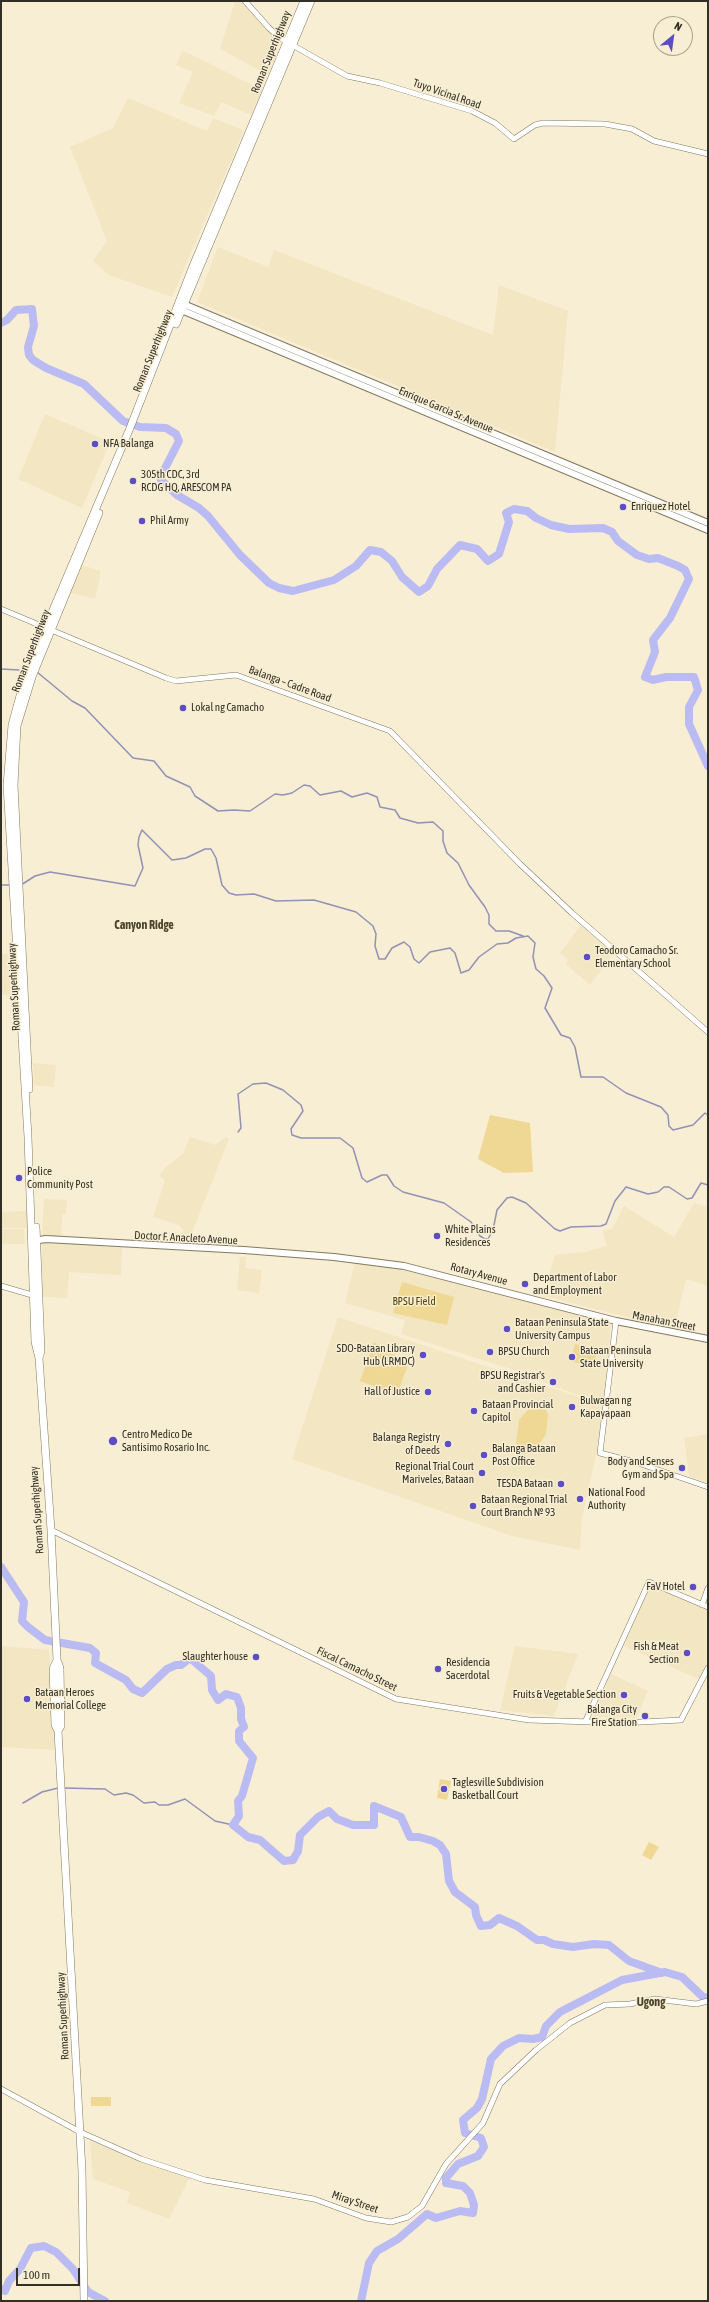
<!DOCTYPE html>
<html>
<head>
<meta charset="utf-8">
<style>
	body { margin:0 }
	#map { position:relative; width:709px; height:2302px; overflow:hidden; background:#f8eed3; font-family:"Asap Condensed",sans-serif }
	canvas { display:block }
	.frame { position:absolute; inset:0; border:2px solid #322f24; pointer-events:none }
	.north { position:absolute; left:653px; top:16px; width:40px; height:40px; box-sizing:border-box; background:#f8eed3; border:1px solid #a9a28d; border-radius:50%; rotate:29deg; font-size:11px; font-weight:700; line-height:16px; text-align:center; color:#322f24 }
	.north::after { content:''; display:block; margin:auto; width:14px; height:18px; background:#5d4dc5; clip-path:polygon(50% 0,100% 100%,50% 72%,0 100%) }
	.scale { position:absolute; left:16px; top:2268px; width:64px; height:18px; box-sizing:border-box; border:2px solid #322f24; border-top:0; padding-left:5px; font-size:12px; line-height:14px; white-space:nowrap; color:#322f24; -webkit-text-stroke:3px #f8eed3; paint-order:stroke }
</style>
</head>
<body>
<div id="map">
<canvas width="709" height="2302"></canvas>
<div class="frame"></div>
<div class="north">N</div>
<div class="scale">100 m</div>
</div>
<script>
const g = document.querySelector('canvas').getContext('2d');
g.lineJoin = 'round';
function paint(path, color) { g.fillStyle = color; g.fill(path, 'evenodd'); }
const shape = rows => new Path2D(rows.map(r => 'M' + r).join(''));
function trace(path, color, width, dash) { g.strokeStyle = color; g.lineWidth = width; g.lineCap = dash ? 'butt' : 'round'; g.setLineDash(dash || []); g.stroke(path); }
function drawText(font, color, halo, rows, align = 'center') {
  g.font = font + ' "Asap Condensed",sans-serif'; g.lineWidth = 3; g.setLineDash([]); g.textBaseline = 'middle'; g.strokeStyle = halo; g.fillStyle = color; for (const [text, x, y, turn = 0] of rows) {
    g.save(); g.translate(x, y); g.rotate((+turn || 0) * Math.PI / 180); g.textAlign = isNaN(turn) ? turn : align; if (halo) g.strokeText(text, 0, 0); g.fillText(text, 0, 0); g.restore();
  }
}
paint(shape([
	[235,1,245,1,281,41,268,75,220,49],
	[182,51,199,58,262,90,251,115,221,102,214,116,179,103,193,72,176,65],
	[128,98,207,131,213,118,244,130,172,297,109,275,93,261,107,241,70,147,113,128],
	[218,247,268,267,274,250,493,335,499,285,568,311,555,452,197,302],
	[45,414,110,442,82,508,18,479],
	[78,564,101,571,95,599,67,592],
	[581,925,613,954,590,985,566,964,568,960,560,953],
	[1,954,8,954,11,996,1,994],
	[33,1063,56,1065,54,1087,34,1085],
	[190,1137,215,1145,226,1137,229,1139,187,1245,178,1243,183,1230,179,1225,153,1217,165,1180,159,1176,166,1167,183,1154],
	[44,1199,67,1200,66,1214,62,1214,61,1238,42,1236],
	[694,1203,708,1207,708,1286,686,1279,674,1329,548,1297,542,1297,555,1255,585,1252,607,1246,602,1230,612,1229,624,1206,674,1237],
	[27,1211,27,1228,1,1228,1,1212],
	[1,1229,24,1229,25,1244,1,1244],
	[42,1243,68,1243,122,1248,121,1275,69,1272,67,1298,42,1297],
	[240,1257,246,1257,245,1268,262,1270,259,1293,237,1290],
	[355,1262,405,1270,524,1299,611,1323,604,1399,598,1402,534,1379,517,1371,401,1334,405,1320,345,1303],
	[338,1317,600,1404,603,1411,600,1437,582,1518,580,1550,512,1536,292,1459],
	[708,1434,708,1483,689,1476,684,1438],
	[649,1585,708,1610,708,1663,701,1680,624,1646],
	[1,1646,49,1650,55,1750,1,1747],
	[515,1646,578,1654,554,1716,500,1710],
	[611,1674,648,1691,636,1718,592,1717],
	[90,2140,190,2177,169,2219,127,2203,130,2192,93,2179]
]), '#f2e6c3');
paint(shape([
	[490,1115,530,1123,533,1172,504,1173,478,1159],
	[402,1282,454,1297,447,1325,393,1313],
	[374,1342,408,1364,397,1395,360,1381],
	[575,1344,597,1350,593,1367,570,1361],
	[540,1405,544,1407,548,1414,546,1434,536,1449,526,1454,522,1454,518,1451,516,1443,519,1420,528,1410],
	[440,1779,451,1781,447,1800,437,1798],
	[649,1842,659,1847,651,1860,642,1855],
	[91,2097,111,2097,111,2106,91,2106]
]), '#efd893');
trace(shape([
	[1,669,19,670],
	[37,672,72,701,85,708,133,758,154,761,166,776,190,787,195,796,218,811,234,810,250,811,275,794,283,795,292,793,304,785,310,786,320,795,341,791,352,797,367,793,377,797,380,807,395,810,400,818,418,823,433,822,443,831,443,841,447,853,458,863,469,885,485,907,489,915,489,924,496,931,509,931,523,936],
	[1,885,11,885],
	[21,885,35,876,50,872,135,886,143,868,138,845,139,837,142,830,172,860,186,858,205,849,211,849,216,858,222,885,229,893,236,895,254,894,276,901,314,900,356,912,373,926,376,934,375,946,379,959,385,959,392,948,404,942,410,947,414,959,419,963,430,952,450,948,455,953,461,973,469,970,479,957,497,944,508,943,516,938,528,936,535,943,533,957,536,969,544,976,552,988,545,1008,561,1035,570,1038,575,1047,581,1077,603,1077,626,1093,661,1107,668,1115,669,1126,673,1130,693,1125,705,1113,708,1115],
	[238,1132,241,1128,238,1094,253,1084,266,1083,283,1090,301,1105,303,1111,291,1129,292,1135,301,1138,340,1138,353,1148,362,1178,367,1182,382,1175,387,1175,394,1186,403,1192,444,1203,471,1222,480,1236,485,1239,488,1239,493,1230,497,1210,507,1198,512,1197,526,1203,555,1229,560,1231,571,1227,601,1226,606,1224,615,1201,626,1187,648,1194,658,1192,664,1187,669,1187,687,1199,692,1198,701,1183,708,1185],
	[64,1788,105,1789,114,1795,126,1793,133,1795,144,1803,155,1802,159,1805,168,1805,185,1799,215,1821,233,1825],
	[23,1803,42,1792,58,1788]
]), '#9291b6', 1.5);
trace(shape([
	[1,323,7,320,16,310,32,309,34,326,28,347,29,355,33,360,46,368,84,384,123,421,140,427,166,428,176,434,179,441,162,474,161,480,177,495,199,508,208,516,240,555,269,583,279,588,293,591,334,580,356,566,370,550,381,552,392,561,402,577,419,592,428,586,437,569,460,545,477,549,488,561,499,554,509,522,506,513,514,509,527,511,536,518,551,525,569,529,603,528,612,532,618,541,637,555,649,559,658,558,678,566,685,570,689,579,670,618,653,640,655,652,645,677,653,680,666,677,694,677,698,690,689,707,689,724,708,766],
	[1,1567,24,1602,22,1621,28,1627,45,1640,90,1648,96,1653,95,1663,126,1680,133,1689,142,1693,167,1669,176,1665,181,1665,190,1658,211,1676,212,1690,218,1700,226,1694,237,1697,241,1708,241,1719,244,1727,239,1731,239,1741,253,1758,242,1796,238,1801,239,1816,233,1825,248,1837,260,1840,284,1861,293,1860,298,1851,300,1835,318,1817,329,1811,337,1819,353,1825,374,1825,374,1806,401,1817,410,1837,419,1837,433,1841,440,1845,446,1854,449,1881,455,1892,475,1907,476,1915,481,1926,490,1925,499,1918,517,1926,537,1940,544,1940,553,1944,573,1947,594,1944,609,1945,629,1961,662,1973],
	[1,2289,5,2291,9,2281,20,2269,31,2248,44,2246,56,2252,73,2269,88,2292,105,2301],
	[361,2301,369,2263,377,2251,398,2239,427,2214,436,2218,460,2211,473,2213,474,2205,470,2193,463,2186,446,2183,446,2178,458,2164,478,2156,484,2147,481,2138,465,2133,463,2120,477,2108,482,2099,491,2059,503,2046,519,2038,533,2039,542,2037,546,2026,560,2012,622,1980,665,1972,682,1977,704,1998,708,1997]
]), '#bbbbf4', 8);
const tertiary = shape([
	[245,1,269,28,280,38,347,76,380,83,472,111,495,123,514,139,535,125,543,123,605,124,632,129,654,141,708,154],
	[1,609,166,678,176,681,236,675,390,731,520,864,572,913,708,1032],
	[1,1286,32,1295],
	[616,1321,600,1453,638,1463,708,1487],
	[51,1530,396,1699,529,1720,622,1723,681,1720,708,1668],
	[702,1605,708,1588],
	[586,1720,649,1582,708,1607],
	[1,2089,80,2132,141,2159,205,2180,314,2199,366,2218,391,2222,408,2217,422,2206,446,2164,483,2123,500,2084,536,2050,570,2023,605,2005,630,2004,655,1999,696,2004,708,2001]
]);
const secondary = shape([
	[181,303,708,523],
	[179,309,708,530],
	[32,1241,46,1239,244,1250,334,1257,404,1266,616,1321,708,1339]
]);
const primary = shape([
	[176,324,311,1],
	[29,1089,14,785,17,726,32,677,99,513],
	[36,1227,41,1351,39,1358],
	[57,1660,53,1669,55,1725,58,1731,82,2171,84,2301],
	[58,1731,61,1726,60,1668,57,1660,51,1530,39,1358,35,1342,28,1137,7,785,12,725,21,692,36,650,130,428,193,266,304,1]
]);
trace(tertiary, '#817960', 6);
trace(secondary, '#817960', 8);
trace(primary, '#817960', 8);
trace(tertiary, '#fff', 5);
trace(secondary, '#fff', 6);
trace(primary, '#fff', 7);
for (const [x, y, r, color] of [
	[95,444,4,"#5d4dc5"],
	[133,481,4,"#5d4dc5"],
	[623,507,4,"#5d4dc5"],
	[142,521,4,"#5d4dc5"],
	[183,708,4,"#5d4dc5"],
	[587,957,4,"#5d4dc5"],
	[19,1178,4,"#5d4dc5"],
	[437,1236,4,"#5d4dc5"],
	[525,1284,4,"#5d4dc5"],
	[507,1329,4,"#5d4dc5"],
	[490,1352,4,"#5d4dc5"],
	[423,1355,4,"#5d4dc5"],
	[572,1357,4,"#5d4dc5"],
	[553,1382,4,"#5d4dc5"],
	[428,1392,4,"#5d4dc5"],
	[572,1407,4,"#5d4dc5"],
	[474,1411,4,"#5d4dc5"],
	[113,1441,5,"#5d4dc5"],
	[448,1444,4,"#5d4dc5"],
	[484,1455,4,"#5d4dc5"],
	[682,1468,4,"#5d4dc5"],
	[482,1473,4,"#5d4dc5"],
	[561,1484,4,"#5d4dc5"],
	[580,1499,4,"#5d4dc5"],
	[473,1506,4,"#5d4dc5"],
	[693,1587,4,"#5d4dc5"],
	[687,1653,4,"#5d4dc5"],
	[256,1657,4,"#5d4dc5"],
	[438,1669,4,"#5d4dc5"],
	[624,1695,4,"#5d4dc5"],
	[27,1699,4,"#5d4dc5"],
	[645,1716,4,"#5d4dc5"],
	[444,1789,4,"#5d4dc5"]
]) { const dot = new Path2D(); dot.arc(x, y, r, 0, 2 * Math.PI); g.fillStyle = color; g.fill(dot); trace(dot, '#f8eed3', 1.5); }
drawText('11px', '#322f24', '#f8eed3', [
	["Roman Superhighway",271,52,-68],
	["Tuyo Vicinal Road",447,94,19],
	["Roman Superhighway",153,351,-68],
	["Enrique Garcia Sr. Avenue",446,410,23],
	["Roman Superhighway",31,651,-69],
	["Balanga – Cadre Road",290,684,20],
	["Roman Superhighway",14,987,-93],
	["Doctor F. Anacleto Avenue",186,1238,3],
	["Rotary Avenue",479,1274,15],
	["Manahan Street",664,1321,11],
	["Roman Superhighway",37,1510,-94],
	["Fiscal Camacho Street",357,1669,26],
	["Roman Superhighway",63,2016,-93],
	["Miray Street",355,2202,19]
]);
drawText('11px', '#322f24', '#f8eed3', [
	["NFA Balanga",103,444],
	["305th CDC, 3rd",141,475],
	["RCDG HQ, ARESCOM PA",141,488],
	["Enriquez Hotel",631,507],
	["Phil Army",150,521],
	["Lokal ng Camacho",191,708],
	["Teodoro Camacho Sr.",595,951],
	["Elementary School",595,964],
	["Police",27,1172],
	["Community Post",27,1185],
	["White Plains",445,1230],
	["Residences",445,1243],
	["Department of Labor",533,1278],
	["and Employment",533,1291],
	["Bataan Peninsula State",515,1323],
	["University Campus",515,1336],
	["SDO-Bataan Library",415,1349,"right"],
	["Hub (LRMDC)",415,1362,"right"],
	["Bataan Peninsula",580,1351],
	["State University",580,1364],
	["BPSU Church",498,1352],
	["BPSU Registrar's",545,1376,"right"],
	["and Cashier",545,1389,"right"],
	["Hall of Justice",420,1392,"right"],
	["Bulwagan ng",580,1401],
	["Kapayapaan",580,1414],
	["Bataan Provincial",482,1405],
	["Capitol",482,1418],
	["Centro Medico De",122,1435],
	["Santisimo Rosario Inc.",122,1448],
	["Balanga Registry",440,1438,"right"],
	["of Deeds",440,1451,"right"],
	["Balanga Bataan",492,1449],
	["Post Office",492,1462],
	["Body and Senses",674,1462,"right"],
	["Gym and Spa",674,1475,"right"],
	["Regional Trial Court",474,1467,"right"],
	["Mariveles, Bataan",474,1480,"right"],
	["TESDA Bataan",553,1484,"right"],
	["National Food",588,1493],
	["Authority",588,1506],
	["Bataan Regional Trial",481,1500],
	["Court Branch № 93",481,1513],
	["FaV Hotel",685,1587,"right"],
	["Fish & Meat",679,1647,"right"],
	["Section",679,1660,"right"],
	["Slaughter house",248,1657,"right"],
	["Residencia",446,1663],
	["Sacerdotal",446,1676],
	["Bataan Heroes",35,1693],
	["Memorial College",35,1706],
	["Fruits & Vegetable Section",616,1695,"right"],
	["Balanga City",637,1710,"right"],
	["Fire Station",637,1723,"right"],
	["Taglesville Subdivision",452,1783],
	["Basketball Court",452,1796]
], 'left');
drawText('11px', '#534101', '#f8eed3', [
	["BPSU Field",414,1302]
]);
drawText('bold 12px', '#4c442d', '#f8eed3', [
	["Canyon Ridge",144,925],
	["Ugong",651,2002]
]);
</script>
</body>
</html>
